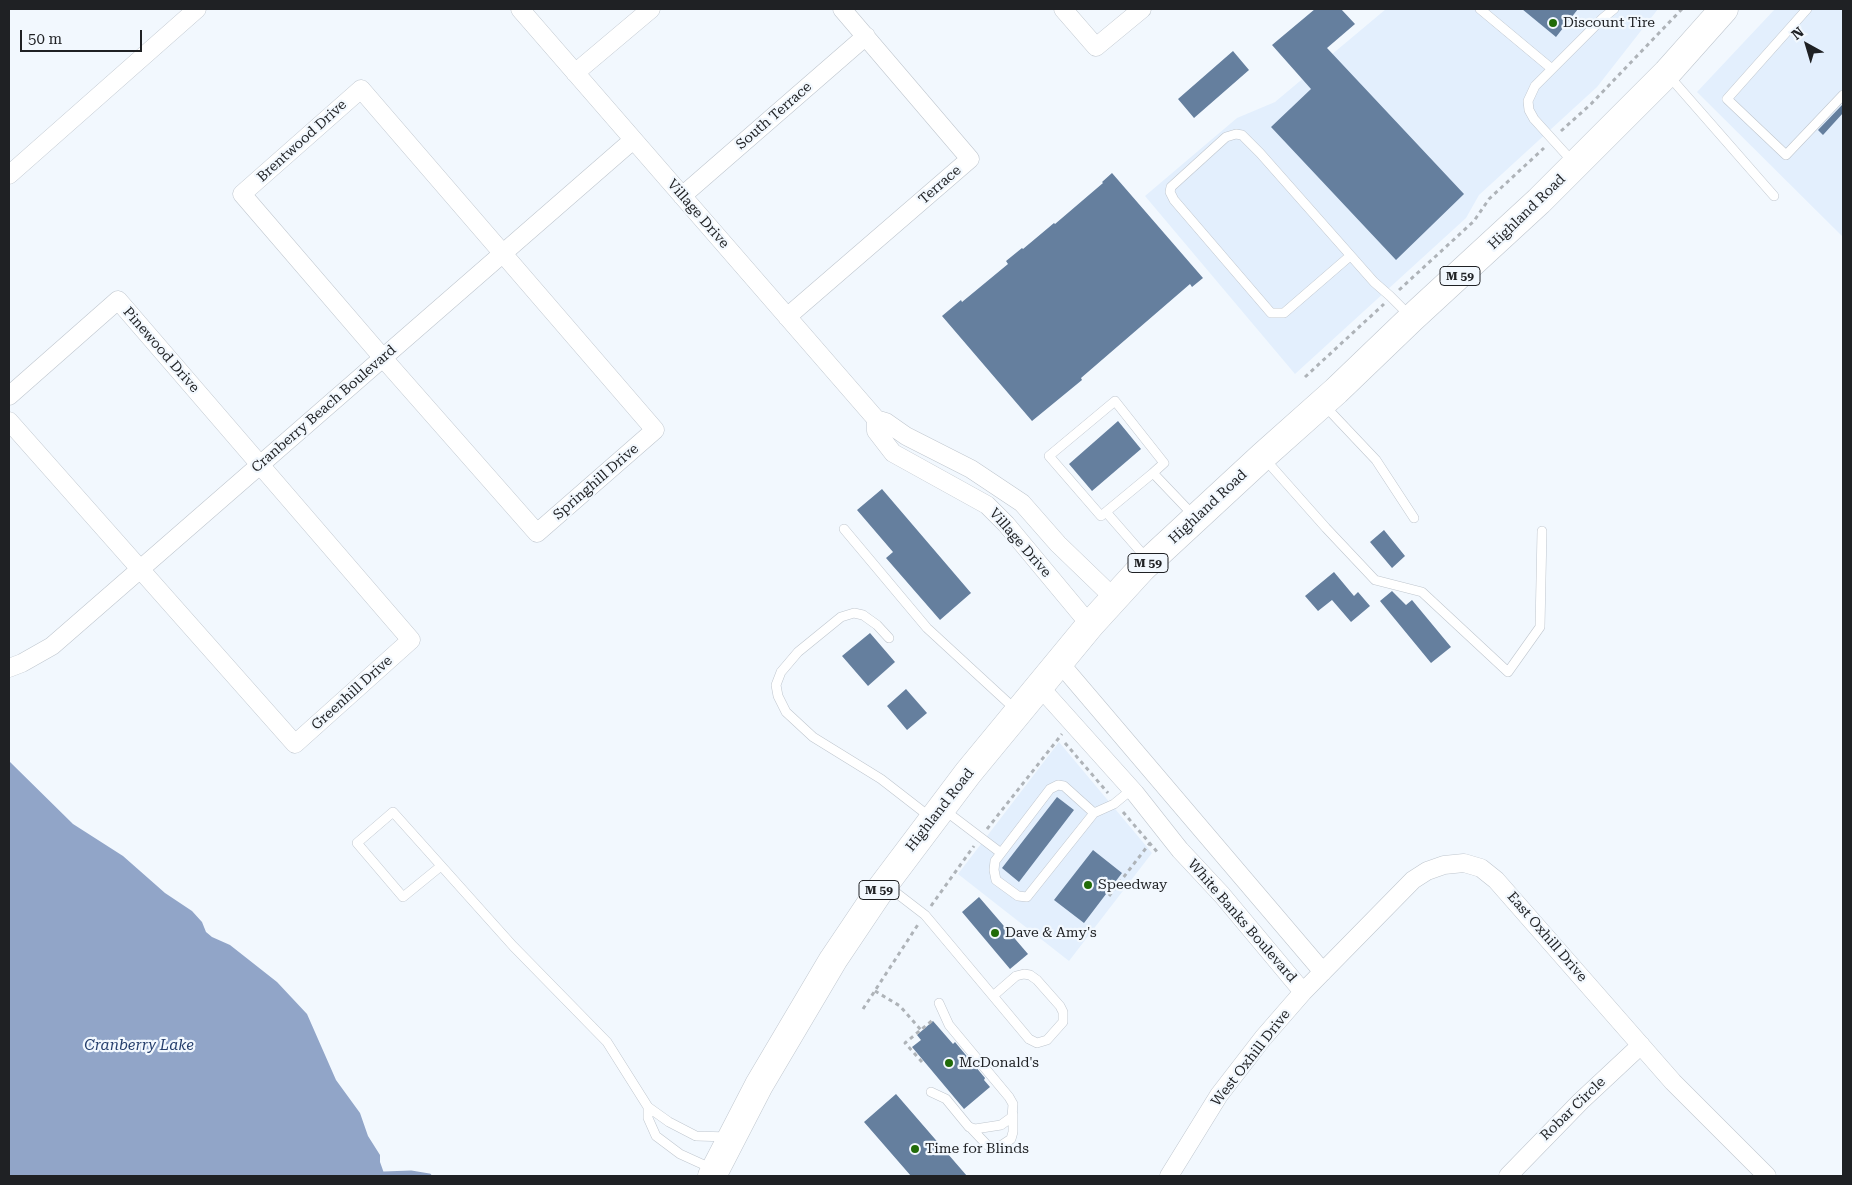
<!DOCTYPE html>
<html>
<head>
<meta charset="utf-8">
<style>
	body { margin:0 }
	#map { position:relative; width:1852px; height:1185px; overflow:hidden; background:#f2f8fe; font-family:"Roboto Serif",serif }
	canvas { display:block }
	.frame { position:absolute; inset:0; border:10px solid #1f2124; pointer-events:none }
	.north { position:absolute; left:1782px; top:20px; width:50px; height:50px; -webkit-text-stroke:4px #f2f8fe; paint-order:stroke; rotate:321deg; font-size:14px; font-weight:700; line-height:20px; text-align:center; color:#1f2124 }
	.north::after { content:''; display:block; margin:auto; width:18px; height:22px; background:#1f2124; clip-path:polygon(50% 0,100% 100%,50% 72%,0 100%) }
	.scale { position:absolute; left:20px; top:30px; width:122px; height:22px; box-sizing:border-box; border:2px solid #1f2124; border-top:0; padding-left:6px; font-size:15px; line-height:18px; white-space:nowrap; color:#1f2124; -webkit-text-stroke:4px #f2f8fe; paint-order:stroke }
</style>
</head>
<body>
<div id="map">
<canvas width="1852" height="1185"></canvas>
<div class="frame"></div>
<div class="north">N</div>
<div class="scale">50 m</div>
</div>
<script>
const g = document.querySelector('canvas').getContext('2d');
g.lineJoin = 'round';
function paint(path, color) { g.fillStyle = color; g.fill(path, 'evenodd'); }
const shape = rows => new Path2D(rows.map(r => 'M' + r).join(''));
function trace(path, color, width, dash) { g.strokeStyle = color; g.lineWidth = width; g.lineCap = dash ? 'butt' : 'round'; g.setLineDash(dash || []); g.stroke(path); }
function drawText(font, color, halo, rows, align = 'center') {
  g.font = font + ' "Roboto Serif",serif'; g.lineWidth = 4.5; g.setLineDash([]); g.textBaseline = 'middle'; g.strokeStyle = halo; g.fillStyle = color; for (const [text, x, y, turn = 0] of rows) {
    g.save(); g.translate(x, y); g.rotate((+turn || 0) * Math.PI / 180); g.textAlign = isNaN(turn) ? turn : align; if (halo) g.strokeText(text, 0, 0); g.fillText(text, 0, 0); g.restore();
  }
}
paint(shape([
	[1386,9,1658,9,1597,87,1479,195,1466,218,1295,374,1145,196,1237,118,1275,102],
	[1775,9,1843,9,1843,237,1697,92],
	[1059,742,1152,853,1069,961,958,874]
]), '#e3effd');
paint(shape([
	[9,761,73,824,123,856,165,893,192,911,202,922,206,932,212,937,230,945,277,982,307,1014,336,1080,360,1113,368,1136,380,1155,380,1162,385,1176,9,1176]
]), '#91a5c8');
trace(shape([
	[384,1174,411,1173,429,1176]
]), '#91a5c8', 5);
paint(shape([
	[1315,9,1341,9,1355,24,1327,48,1464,194,1396,260,1271,127,1311,89,1272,45],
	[1522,9,1578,9,1556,37],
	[1233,51,1249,70,1194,118,1178,99],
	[1843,104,1843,113,1823,135,1818,130],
	[1112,173,1203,278,1192,287,1190,284,1081,378,1082,380,1032,421,942,316,961,300,962,302,1008,264,1006,261,1022,248,1023,249,1054,223,1055,224,1103,183,1102,182],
	[1118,421,1141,449,1092,491,1069,464],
	[882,489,971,593,940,620,886,558,893,552,857,510],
	[1384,530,1405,556,1392,568,1370,542],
	[1334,572,1354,596,1358,592,1370,606,1351,622,1332,600,1318,611,1305,596],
	[1392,591,1406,605,1412,600,1451,647,1431,663,1380,601],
	[870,633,895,662,868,686,842,656],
	[906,689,927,713,907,730,887,706],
	[1057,797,1074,810,1019,882,1002,868],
	[1093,850,1122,873,1084,923,1054,900],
	[979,897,1028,954,1010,969,962,912],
	[933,1021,953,1044,955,1042,985,1078,984,1080,990,1087,964,1109,912,1047,921,1040,917,1035],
	[896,1094,967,1176,911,1176,864,1122]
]), '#657f9e');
const lane = shape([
	[1480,9,1552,69,1603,18,1614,9],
	[1807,9,1727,99,1786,155,1843,95],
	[1552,69,1535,86,1528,101,1529,110,1534,119,1573,162],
	[1669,76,1774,196],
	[1350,256,1284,313,1271,313,1174,200,1170,192,1171,187,1226,137,1236,134,1242,135,1260,153,1374,282,1390,296,1410,316],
	[1324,405,1376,460,1414,518],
	[1264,458,1326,528,1375,580,1422,592,1508,672,1540,627,1542,531],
	[1153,473,1164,463,1115,401,1049,456,1101,516,1153,473,1194,516],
	[1106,512,1147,559],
	[844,529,927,628,1016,710],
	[889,638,877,625,863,615,854,613,841,617,798,652,781,672,776,685,778,696,786,712,813,737,881,779,930,817],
	[943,809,1001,853],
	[1094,813,1064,786,1058,785,1050,789,995,861,994,870,996,880,1018,896,1027,897,1094,813,1114,804,1131,790],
	[441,866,403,897,357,843,393,812,513,946,607,1042,648,1107,669,1122,696,1136,729,1137],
	[886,885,925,915,946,940,993,996,1029,1039,1037,1043,1047,1040,1063,1022,1063,1012,1060,1006,1037,980,1030,975,1024,974,1016,976,993,996],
	[931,1092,946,1099,969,1127,975,1129,1001,1125,1012,1117,1013,1104,1009,1097,949,1025,939,1003],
	[648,1107,648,1118,656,1136,680,1154,713,1169],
	[970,1127,987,1145,993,1148,999,1147,1011,1139,1013,1132,1013,1114]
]);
const street = shape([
	[520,9,876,419,886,422,906,436,971,469,1022,503,1058,544,1114,598],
	[1063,9,1096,47,1142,9],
	[575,73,651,9],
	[361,89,655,430,537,533,383,358,242,194,361,89],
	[9,175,197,9],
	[682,196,866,36],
	[787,317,970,159,842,9],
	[9,396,118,300,411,640,295,744,9,421],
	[876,419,876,431,893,453,987,505,1006,524,1090,625],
	[1059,662,1323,972],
	[9,668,22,663,52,646,633,140],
	[1039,686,1135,793,1180,850,1222,895,1303,992],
	[1169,1176,1219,1095,1263,1038,1303,992,1413,880,1427,871,1444,865,1464,863,1481,868,1496,880,1673,1082,1767,1176],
	[1508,1176,1581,1101,1641,1045]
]);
const highway = shape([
	[712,1176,759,1085,833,960,880,890,968,773,1090,625,1142,568,1263,456,1336,391,1412,318,1539,201,1667,73,1724,9]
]);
trace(lane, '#bfc6ce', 10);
trace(street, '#bfc6ce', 19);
trace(highway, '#bfc6ce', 29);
trace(shape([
	[1561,131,1591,104,1682,9],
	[1399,290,1474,221,1489,199,1544,148],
	[1305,377,1384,304],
	[1065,743,1108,793],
	[1123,812,1159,854],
	[987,829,1062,734],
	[1109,896,1150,843],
	[931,906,974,846],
	[875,991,900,1006,921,1030],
	[863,1009,919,923],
	[922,1062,905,1043,934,1019]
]), '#aeb3b8', 3, [4, 4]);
trace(lane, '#fff', 9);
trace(street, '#fff', 18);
trace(highway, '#fff', 28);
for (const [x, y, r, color] of [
	[1553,23,5,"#216b08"],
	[1088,885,5,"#216b08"],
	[995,933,5,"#216b08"],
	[949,1063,5,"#216b08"],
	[915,1149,5,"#216b08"]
]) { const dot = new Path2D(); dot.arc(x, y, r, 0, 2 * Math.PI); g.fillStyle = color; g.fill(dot); trace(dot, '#f2f8fe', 2); }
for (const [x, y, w] of [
	[1460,276,40],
	[1148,563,40],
	[879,890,40]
]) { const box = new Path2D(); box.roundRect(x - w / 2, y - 9.5, w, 19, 4); g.fillStyle = '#f2f8fe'; g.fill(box); trace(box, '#1f2124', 1); }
drawText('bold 12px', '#1f2124', null, [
	["M 59",1460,276],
	["M 59",1148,563],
	["M 59",879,890]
]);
drawText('14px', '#1f2124', '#f2f8fe', [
	["Discount Tire",1563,23],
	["Speedway",1098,885],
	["Dave & Amy's",1005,933],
	["McDonald's",959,1063],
	["Time for Blinds",925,1149]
], 'left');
drawText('14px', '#1f2124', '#f2f8fe', [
	["South Terrace",774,116,-41],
	["Brentwood Drive",302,141,-42],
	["Terrace",940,185,-41],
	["Highland Road",1527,212,-44],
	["Village Drive",698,214,49],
	["Pinewood Drive",161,350,49],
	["Cranberry Beach Boulevard",324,409,-41],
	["Springhill Drive",596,482,-41],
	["Highland Road",1208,507,-43],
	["Village Drive",1020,543,49],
	["Greenhill Drive",352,693,-42],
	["Highland Road",940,810,-52],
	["White Banks Boulevard",1242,921,49],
	["East Oxhill Drive",1547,937,49],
	["West Oxhill Drive",1251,1058,-52],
	["Robar Circle",1573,1109,-44]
]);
drawText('italic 15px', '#253e6c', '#f2f8fe', [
	["Cranberry Lake",139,1046]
]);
</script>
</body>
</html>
